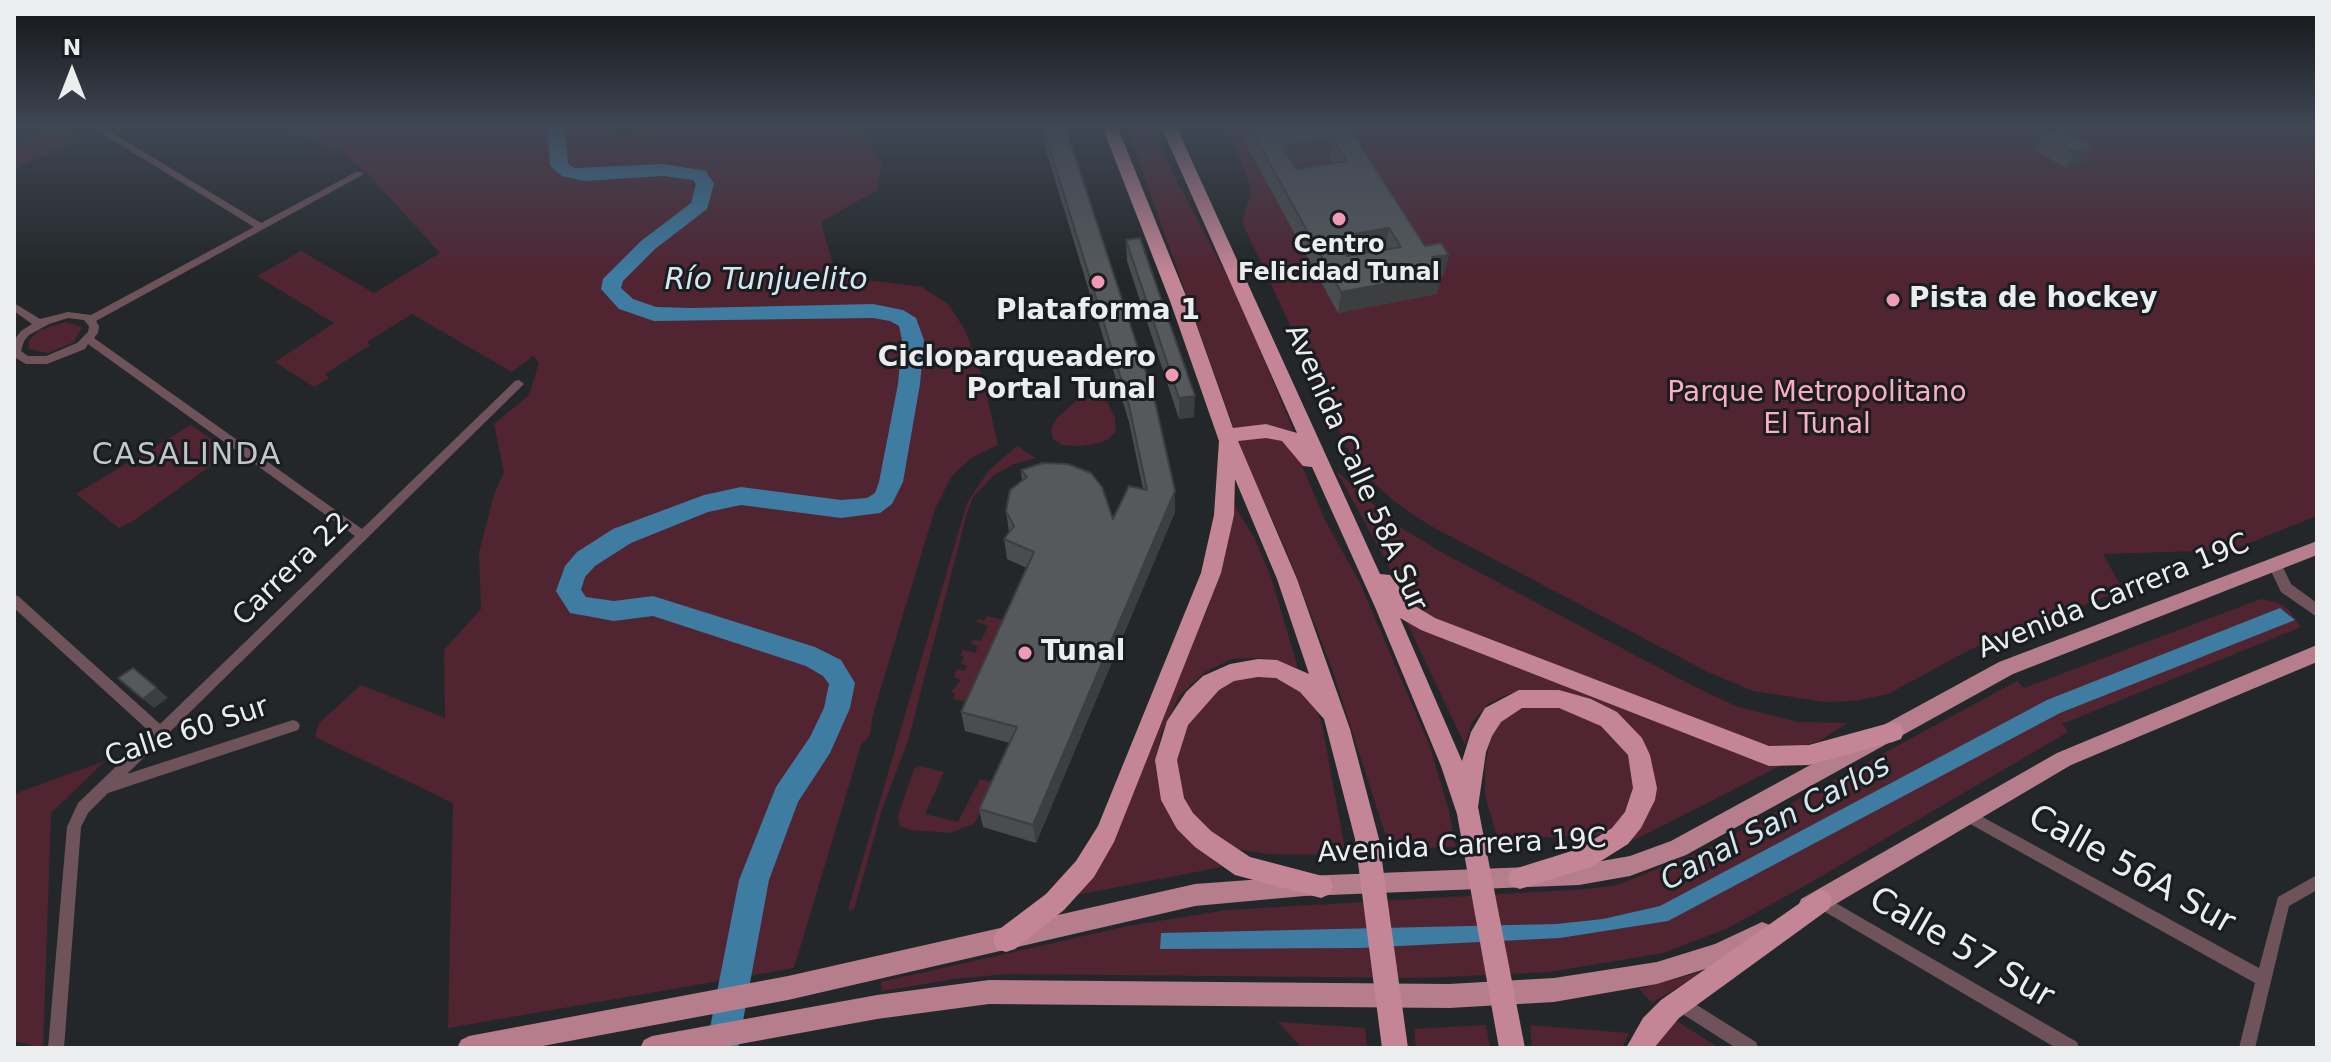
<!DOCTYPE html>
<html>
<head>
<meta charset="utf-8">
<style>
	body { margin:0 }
	#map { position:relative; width:2331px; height:1062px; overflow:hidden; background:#232729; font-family:"DejaVu Sans",sans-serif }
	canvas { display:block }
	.frame { position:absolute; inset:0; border:16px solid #ebedef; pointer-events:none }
	.north { position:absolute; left:32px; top:32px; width:80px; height:80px; -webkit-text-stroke:6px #1a1d20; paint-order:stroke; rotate:0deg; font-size:22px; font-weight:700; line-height:32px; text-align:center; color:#ebedef }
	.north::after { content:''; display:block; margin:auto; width:28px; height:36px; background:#ebedef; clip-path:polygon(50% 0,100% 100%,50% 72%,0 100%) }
</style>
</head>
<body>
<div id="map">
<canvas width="2331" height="1062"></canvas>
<div class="frame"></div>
<div class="north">N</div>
</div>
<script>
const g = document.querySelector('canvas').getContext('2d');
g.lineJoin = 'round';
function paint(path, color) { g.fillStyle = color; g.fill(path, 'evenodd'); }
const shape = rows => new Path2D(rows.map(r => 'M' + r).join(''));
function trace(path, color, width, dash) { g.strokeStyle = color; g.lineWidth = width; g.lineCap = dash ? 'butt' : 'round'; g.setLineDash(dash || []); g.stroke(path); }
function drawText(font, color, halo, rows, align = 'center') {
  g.font = font + ' "DejaVu Sans",sans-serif'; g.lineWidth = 6; g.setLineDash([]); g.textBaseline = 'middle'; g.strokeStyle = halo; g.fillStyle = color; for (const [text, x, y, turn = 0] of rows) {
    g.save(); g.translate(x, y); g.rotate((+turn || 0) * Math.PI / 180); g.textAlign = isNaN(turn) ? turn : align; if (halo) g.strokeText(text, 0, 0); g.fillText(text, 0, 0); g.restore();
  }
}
paint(shape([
	[276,126,604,126,615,134,625,135,662,126,856,126,882,163,877,190,821,222,836,276,922,287,949,305,965,330,983,379,998,445,971,458,951,477,935,509,873,714,870,735,861,745,794,968,448,1028,453,803,315,737,319,723,361,685,445,718,444,650,481,609,479,552,494,495,504,472,494,424,529,395,539,363,533,356,512,372,412,314,367,342,370,345,325,374,329,378,314,387,275,362,334,323,257,276,301,251,374,293,440,253,369,175,337,149],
	[1126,126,1152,126,1172,171,1237,295,1294,432,1277,427,1235,431],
	[1224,126,2317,126,2317,516,2232,550,2103,554,2123,590,1971,649,1888,694,1854,701,1825,702,1753,691,1708,672,1429,525,1395,502,1364,474,1347,448,1242,222,1251,192,1250,185,1231,137],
	[58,128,77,140,14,169,14,147],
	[66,322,82,327,74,342,48,353,29,349,29,340,40,330],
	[1098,396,1106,400,1115,417,1116,431,1110,438,1100,443,1081,446,1062,445,1053,439,1051,429,1057,418,1077,400],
	[191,425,230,452,133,521,119,528,76,494],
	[1273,435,1295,449,1325,520,1360,583,1429,744,1449,811,1456,847,1390,849,1332,669,1289,557,1237,440],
	[1017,446,1036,458,1014,464,993,476,973,497,967,513,908,741,882,809,854,909,848,910,967,503,989,470],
	[1336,470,1395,524,1441,552,1693,686,1738,707,1798,722,1847,723,1820,741,1798,747,1770,746,1741,738,1425,615,1409,599,1392,572],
	[1234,505,1254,537,1271,577,1298,668,1261,658,1232,659,1205,672,1179,696,1161,734,1155,764,1162,803,1192,844,1222,867,1076,895,1207,610,1221,568],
	[2261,599,2276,602,2288,609,2301,627,2062,724,2068,732,1801,888,1726,929,1663,953,1549,972,1422,978,1006,974,955,979,882,991,881,982,1128,926,1227,910,1587,889,1617,885,1705,850,2017,681,2024,688],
	[987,616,1004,620,978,704,953,699,955,693,951,692,961,680,954,677,957,669,965,671,967,666,961,664,964,657,960,656,963,650,975,653,978,646,971,644,973,640,981,641,988,626,976,622,978,619,984,621],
	[1404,617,1782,765,1630,842,1651,809,1655,789,1652,763,1639,741,1564,693,1536,690,1511,693,1488,704,1472,722,1465,745],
	[1276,675,1311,696,1322,724,1346,855,1267,854,1225,847,1205,831,1178,793,1172,756,1182,728,1226,681],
	[1535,705,1562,706,1593,717,1629,748,1636,795,1611,834,1498,840,1485,795,1485,767,1489,746,1495,726,1510,711],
	[105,761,51,813,43,1048,14,1041,14,794],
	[920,766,944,772,925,814,958,822,980,779,994,783,975,823,950,833,910,830,900,826,898,816,914,769],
	[1704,971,1652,1003,1639,989],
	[1677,1021,1719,1048,1651,1048],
	[1278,1022,1365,1028,1367,1048,1302,1048],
	[1486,1025,1490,1048,1416,1048,1414,1029],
	[1530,1025,1629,1033,1622,1048,1532,1048]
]), '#512432');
paint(shape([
	[2280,608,2295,620,2060,713,1668,921,1560,938,1359,948,1160,949,1161,933,1556,924,1603,919,1660,906,2047,700]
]), '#3e7ca2');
paint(shape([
	[541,126,559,126,566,137,568,164,575,168,663,164,706,171,714,184,707,209,655,249,623,281,621,288,633,299,656,307,692,308,873,304,903,310,916,318,924,340,920,384,903,482,892,504,880,513,841,518,741,505,708,512,631,543,595,566,585,577,581,590,586,597,614,601,653,596,815,647,841,660,855,683,850,708,830,753,798,802,769,880,738,1048,706,1048,739,880,776,787,810,737,824,708,829,684,823,676,806,666,653,616,614,621,570,613,556,591,565,566,577,552,613,529,704,495,741,487,841,500,867,498,875,493,879,482,898,384,902,340,899,326,890,321,873,318,654,321,619,309,601,289,603,279,641,241,691,203,696,184,693,180,663,176,584,181,562,176,550,166,548,137,541,126]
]), '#3e7ca2');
paint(shape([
	[90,126,101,126,261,223,356,172,362,172,364,174,96,321,99,326,98,333,94,338,362,529,515,381,519,380,524,384,127,774,293,720,298,722,300,726,298,730,108,793,88,813,81,827,64,1048,48,1048,67,827,78,803,151,733,14,608,14,595,18,596,160,724,355,536,88,344,85,349,47,364,26,364,14,357,14,340,21,331,32,324,14,311,14,303,40,319,68,312,91,315,254,227,90,126],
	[68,318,84,320,89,326,88,332,77,343,46,356,28,356,21,351,24,341,29,335,49,324,68,318],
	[1968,809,2259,968,2278,897,2317,875,2317,890,2289,906,2255,1048,2239,1048,2255,983,1963,820,1961,815,1963,810,1968,809],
	[1820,894,2077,1042,2079,1048,2056,1048,1815,906,1813,901,1815,896,1820,894],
	[1679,994,1756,1042,1758,1048,1736,1048,1673,1008,1671,1002,1673,996,1679,994]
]), '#6f535a');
paint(shape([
	[2275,559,2280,561,2291,584,2317,603,2317,617,2281,592,2268,565,2270,561,2275,559]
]), '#6f535a');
paint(shape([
	[2317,541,2317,555,2013,674,1686,855,1630,876,1579,885,1304,896,1195,906,788,1000,532,1048,457,1048,461,1040,469,1036,788,976,1195,884,1304,876,1579,865,1630,856,1671,841,1999,662,2317,541],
	[2317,645,2317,662,2071,765,1817,915,1809,918,1801,915,1798,907,1801,899,2057,753,2317,645],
	[1762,922,1770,925,1773,933,1770,941,1718,965,1657,984,1554,1002,1449,1008,989,1004,877,1019,718,1048,640,1048,644,1040,652,1036,877,995,989,980,1449,984,1554,978,1657,962,1715,944,1762,922]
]), '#b67d8d');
paint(shape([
	[1102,126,1117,126,1188,301,1233,428,1266,424,1297,433,1161,126,1176,126,1380,574,1390,575,1412,604,1435,618,1769,746,1809,745,1893,722,1901,725,1904,732,1901,739,1893,742,1809,765,1769,766,1421,630,1400,618,1462,761,1471,732,1485,708,1519,690,1559,690,1591,699,1617,712,1642,738,1650,755,1657,788,1655,800,1641,828,1628,844,1593,866,1520,889,1511,886,1508,878,1511,870,1578,849,1612,828,1625,812,1633,788,1628,755,1601,726,1559,708,1522,708,1501,722,1492,736,1486,752,1478,807,1525,1048,1499,1048,1457,814,1441,766,1375,607,1312,467,1303,466,1282,441,1266,438,1238,441,1297,579,1350,729,1379,839,1408,1048,1382,1048,1355,839,1324,719,1300,692,1276,678,1258,677,1234,681,1219,690,1188,725,1177,760,1184,798,1193,813,1211,831,1250,857,1330,878,1333,886,1330,894,1321,898,1235,875,1195,847,1177,829,1161,800,1155,760,1167,721,1186,692,1203,676,1230,664,1258,659,1277,660,1309,674,1277,579,1235,479,1234,515,1221,573,1114,842,1094,877,1064,910,1015,949,1006,952,997,949,993,940,997,931,1046,894,1076,861,1098,826,1201,573,1214,515,1219,441,1170,301,1102,126],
	[1820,889,1829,893,1832,901,1829,909,1679,1018,1654,1048,1626,1048,1643,1018,1661,1000,1820,889]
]), '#c48697');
paint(shape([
	[1236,126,1348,126,1444,275,1441,276,1437,294,1338,313],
	[1330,159,1333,163,1296,169,1294,164],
	[1385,249,1386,250,1347,256,1347,255],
	[1043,127,1175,512,1036,843,983,827,979,809,1010,743,965,731,961,712,1027,568,1007,559,1004,539,1009,532,1006,511,1022,481,1021,470,1113,519,1143,489,1129,422,1045,147],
	[2044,134,2092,147,2082,162,2065,168,2034,149],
	[1126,240,1194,417,1179,419,1127,261]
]), '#494d4f');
paint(shape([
	[1332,138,1330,159,1281,166,1283,146],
	[2092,147,2082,162,2065,168,2074,152],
	[1389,228,1385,249,1333,258,1336,237],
	[1449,255,1444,275,1441,276,1437,294,1338,313,1341,292,1432,257],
	[1195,396,1194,417,1179,419,1179,398],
	[1175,491,1175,512,1036,843,1033,825],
	[157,688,168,698,154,708,143,699]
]), '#3c3e40');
const building = shape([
	[1065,126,1154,397,1175,491,1033,825,979,809,1017,727,961,712,1034,552,1004,539,1014,526,1006,511,1010,490,1027,477,1021,470,1043,463,1068,464,1091,473,1102,487,1113,519,1129,486,1147,490,1128,401,1043,127,1065,126],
	[1249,126,1348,126,1425,246,1441,243,1449,255,1432,257,1441,273,1341,292,1249,126],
	[1332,138,1347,161,1296,169,1283,146,1332,138],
	[1389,228,1401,247,1347,256,1336,237,1389,228],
	[2062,128,2092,147,2074,152,2044,134,2062,128],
	[1140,238,1195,396,1179,398,1126,240,1140,238],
	[133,668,157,688,143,699,118,678,133,668]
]);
paint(building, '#55595c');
trace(building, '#3c3e40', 2);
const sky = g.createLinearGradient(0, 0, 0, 275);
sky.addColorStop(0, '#131517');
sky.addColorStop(0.46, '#3f4754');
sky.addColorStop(1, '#3f475400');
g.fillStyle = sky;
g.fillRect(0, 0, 2331, 275);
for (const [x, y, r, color] of [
	[1339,219,8,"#f19ab3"],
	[1098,282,8,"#f19ab3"],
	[1893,300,8,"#f19ab3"],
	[1172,375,8,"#f19ab3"],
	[1025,653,8,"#f19ab3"]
]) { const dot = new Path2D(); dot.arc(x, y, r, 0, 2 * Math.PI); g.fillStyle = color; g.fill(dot); trace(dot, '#1a1d20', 3); }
drawText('bold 24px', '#ebedef', '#1a1d20', [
	["Centro",1339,246],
	["Felicidad Tunal",1339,274]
]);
drawText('bold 28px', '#ebedef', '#1a1d20', [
	["Pista de hockey",1909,300],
	["Plataforma 1",1098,312,"center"],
	["Cicloparqueadero",1156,359,"right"],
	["Portal Tunal",1156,391,"right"],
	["Tunal",1041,653]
], 'left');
drawText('28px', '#fbaec3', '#1a1d20', [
	["Parque Metropolitano",1817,394],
	["El Tunal",1817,426]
]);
drawText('28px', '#ebedef', '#1a1d20', [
	["Avenida Calle 58A Sur",1355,468,66],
	["Carrera 22",292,570,-44],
	["Avenida Carrera 19C",2114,597,-22],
	["Calle 60 Sur",187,733,-18],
	["Avenida Carrera 19C",1462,847,-3]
]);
drawText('italic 30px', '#d6e7f2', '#1a1d20', [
	["Río Tunjuelito",766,281],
	["Canal San Carlos",1776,824,-28]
]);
g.letterSpacing = '2px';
drawText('30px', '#c1c6c9', '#1a1d20', [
	["CASALINDA",187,456]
]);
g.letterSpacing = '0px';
drawText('34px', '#ebedef', '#1a1d20', [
	["Calle 56A Sur",2131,871,29],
	["Calle 57 Sur",1961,949,30]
]);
</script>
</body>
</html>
